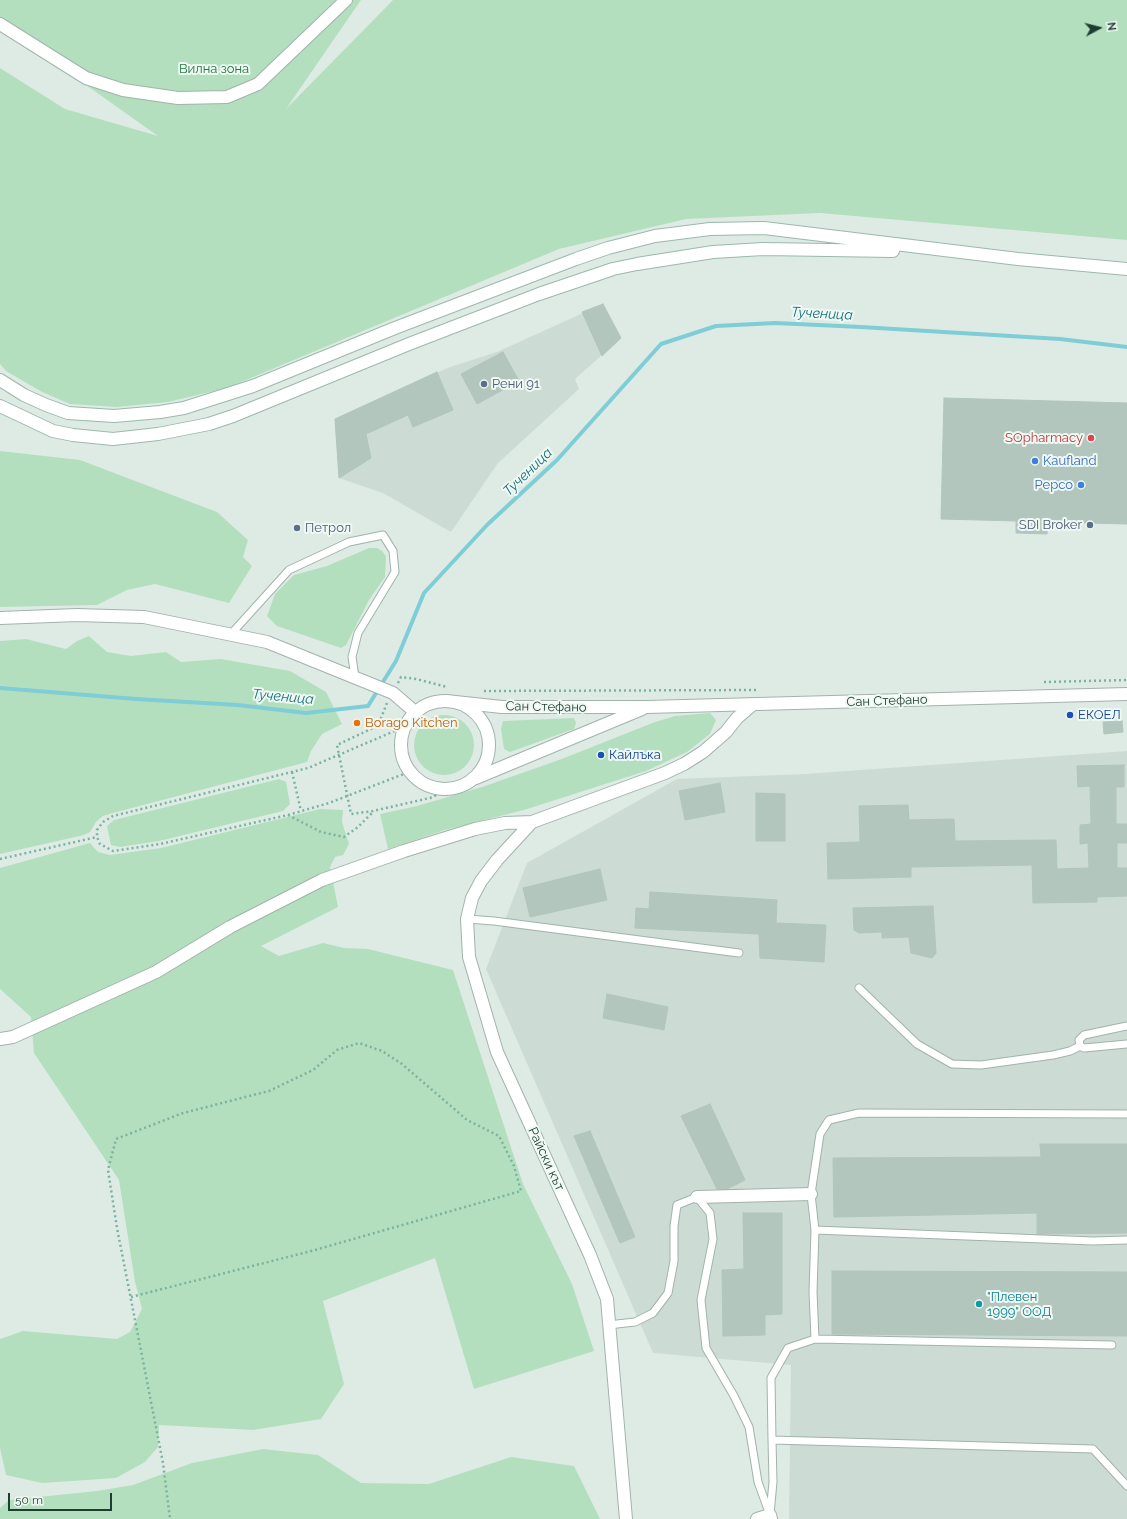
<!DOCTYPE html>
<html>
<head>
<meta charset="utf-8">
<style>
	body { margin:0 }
	#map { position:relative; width:1127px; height:1519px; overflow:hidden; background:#deebe5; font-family:Raleway,sans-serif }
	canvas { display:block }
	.north { position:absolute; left:1079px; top:8px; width:40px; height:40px; -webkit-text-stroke:3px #eff8f3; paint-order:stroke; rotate:83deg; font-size:11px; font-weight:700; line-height:16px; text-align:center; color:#1e3d33 }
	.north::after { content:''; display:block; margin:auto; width:14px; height:18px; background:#1e3d33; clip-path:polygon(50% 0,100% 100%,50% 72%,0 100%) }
	.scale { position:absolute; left:8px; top:1493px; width:104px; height:18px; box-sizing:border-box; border:2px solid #1e3d33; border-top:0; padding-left:5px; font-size:12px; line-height:14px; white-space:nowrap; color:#1e3d33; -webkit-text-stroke:3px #eff8f3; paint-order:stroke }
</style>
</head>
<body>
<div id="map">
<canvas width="1127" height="1519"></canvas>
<div class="north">N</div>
<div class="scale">50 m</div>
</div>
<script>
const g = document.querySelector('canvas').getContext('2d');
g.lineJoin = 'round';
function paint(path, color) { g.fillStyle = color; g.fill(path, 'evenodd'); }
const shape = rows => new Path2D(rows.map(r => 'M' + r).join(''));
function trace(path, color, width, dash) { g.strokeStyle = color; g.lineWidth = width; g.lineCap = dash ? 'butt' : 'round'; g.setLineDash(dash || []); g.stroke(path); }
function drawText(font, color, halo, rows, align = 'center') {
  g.font = font + ' Raleway,sans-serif'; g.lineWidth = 4; g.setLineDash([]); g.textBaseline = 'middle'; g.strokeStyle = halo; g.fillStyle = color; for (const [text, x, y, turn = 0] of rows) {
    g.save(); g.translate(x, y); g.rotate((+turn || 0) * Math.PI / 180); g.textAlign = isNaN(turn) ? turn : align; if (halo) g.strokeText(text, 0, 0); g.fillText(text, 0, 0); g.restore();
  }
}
paint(shape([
	[603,304,621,338,575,379,579,389,498,463,451,532,383,493,339,478,335,419,450,367,497,352],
	[1127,751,1127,1519,789,1519,791,1365,653,1353,486,969,527,863,677,779,805,774]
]), '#ccdbd4');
paint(shape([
	[0,0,361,0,286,109,393,0,1127,0,1127,240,820,213,686,219,559,249,227,388,168,402,117,407,70,404,42,392,6,371,0,364,0,68,65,109,158,136,0,24],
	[0,451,80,460,217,512,248,540,243,557,252,566,229,603,155,584,127,590,97,605,0,607],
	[369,548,377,548,382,551,386,556,385,577,369,600,346,645,341,648,277,626,267,616,275,594,294,575,327,566],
	[89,636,107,652,131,656,166,652,181,662,221,659,290,671,326,692,342,724,322,734,311,751,307,762,113,813,103,816,96,822,90,832,84,835,0,854,0,641,26,639,66,649,77,641],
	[710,713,716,720,710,734,687,752,646,771,524,810,445,830,388,849,380,814,417,806,482,787,559,760,655,722,675,716],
	'414 745a30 30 0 1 1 60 0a30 30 0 1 1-60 0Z',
	[574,718,576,723,574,729,510,752,504,749,501,729,503,721],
	[279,779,286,782,290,804,283,811,159,841,120,847,111,845,107,826,114,820],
	[320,809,343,810,342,822,349,844,343,855,335,857,330,867,338,907,261,946,279,956,323,943,344,948,368,949,453,970,523,1184,572,1284,594,1351,474,1389,435,1258,323,1301,344,1384,321,1419,253,1430,159,1425,158,1447,145,1462,116,1478,42,1483,6,1475,0,1448,0,1339,23,1331,117,1339,130,1332,142,1309,135,1282,119,1180,34,1053,31,1017,0,989,0,868,90,843,98,852,110,855,161,848],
	[263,1449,318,1455,361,1483,429,1484,511,1457,574,1466,600,1519,0,1519,0,1508,9,1500,97,1491,133,1485,192,1463]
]), '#b4dfbe');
trace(shape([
	[0,688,136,699,238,705,306,713,368,706,396,661,424,593,487,525,557,460,661,344,716,326,775,323,861,327,1060,339,1127,347]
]), '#7fcdd7', 4);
const building = shape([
	[603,304,621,338,602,356,582,312,603,304],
	[503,352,519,381,477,404,461,374,503,352],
	[437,372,453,410,413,427,408,415,366,434,371,458,339,478,335,419,437,372],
	[944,398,1127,403,1127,524,1048,522,1047,534,1016,533,1016,521,941,519,944,398],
	[1122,721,1123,732,1104,734,1103,722,1122,721],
	[1124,765,1124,787,1116,787,1116,824,1127,824,1127,843,1117,843,1117,868,1127,868,1127,896,1097,897,1097,902,1033,903,1032,865,911,867,911,877,828,879,827,843,860,842,859,806,908,805,909,820,954,819,955,841,1056,840,1057,869,1089,868,1088,843,1080,844,1080,825,1091,824,1090,786,1078,787,1077,766,1124,765],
	[720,783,725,812,685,820,679,791,720,783],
	[756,793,785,794,785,841,756,841,756,793],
	[600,869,607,900,530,917,523,888,600,869],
	[650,892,777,900,776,923,826,925,824,962,760,958,759,934,635,928,636,908,649,909,650,892],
	[933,906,936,953,932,958,911,953,909,937,882,938,882,932,859,933,854,930,853,908,933,906],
	[607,994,668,1007,664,1030,603,1018,607,994],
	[710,1104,745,1180,727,1189,717,1189,681,1116,710,1104],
	[590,1131,635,1237,620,1243,574,1136,590,1131],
	[1040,1144,1127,1144,1127,1233,1037,1234,1037,1213,834,1217,833,1158,1041,1157,1040,1144],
	[743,1213,782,1213,782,1314,765,1315,765,1335,723,1336,722,1270,744,1269,743,1213],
	[832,1271,1127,1272,1127,1336,832,1334,832,1271]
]);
paint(building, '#b3c6be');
trace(building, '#b0c6bc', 1);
const service = shape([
	[231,634,289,570,349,542,383,535,393,551,395,572,358,633,352,657,355,677],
	[467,919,494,921,739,953],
	[859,988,917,1044,952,1064,981,1065,1053,1055,1070,1051,1080,1046],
	[1127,1026,1084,1035,1079,1040,1080,1046,1084,1048,1127,1044],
	[815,1230,1093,1241,1127,1240],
	[608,1325,635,1322,653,1313,668,1293,674,1261,674,1226,677,1205,697,1197,710,1213,713,1239,701,1300,706,1348,734,1396,749,1427,758,1482,770,1515],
	[815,1339,813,1292,815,1230,811,1194,820,1134,829,1120,859,1113,1127,1114],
	[772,1440,771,1378,788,1348,815,1339,1112,1345],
	[770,1514,773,1482,772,1440,1093,1449,1127,1486]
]);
const minor = shape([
	[0,24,86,78,123,90,178,98,227,97,258,84,346,0],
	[0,618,77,615,144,617,267,642,393,693,415,712],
	[532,822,497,860,481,881,472,898,467,919,469,957,497,1052,590,1255,607,1299,626,1519],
	[0,1039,13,1037,156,972,230,927,322,880,404,851,475,829,505,823,532,822,665,773,684,764,703,752,726,732,737,718,751,706],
	[697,1197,811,1194],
	[757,1519,770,1515,771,1519]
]);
const tertiary = shape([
	'401 745a44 44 0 1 1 88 0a44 44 0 1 1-88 0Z',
	[446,701,502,707,647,707,1127,694],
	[476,778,642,709]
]);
const secondary = shape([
	[0,380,24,395,46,405,68,413,114,416,160,412,184,408,253,386,395,328,576,259,608,248,655,236,710,229,764,228,1018,259,1127,269],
	[0,406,53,431,73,435,113,439,158,434,209,424,233,416,409,344,539,294,613,269,637,264,713,252,763,249,893,251]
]);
trace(service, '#a1b3ac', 9);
trace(minor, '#a1b3ac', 14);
trace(tertiary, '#a1b3ac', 14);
trace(secondary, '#9cb8ad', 14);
trace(shape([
	[1044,682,1127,680],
	[398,683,401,677,416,679,447,687],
	[484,691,759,690],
	[387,703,379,723,371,729,337,745,351,814,373,811,434,797,440,790],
	[404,727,308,768,113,816,103,822,97,830,97,837,100,844,113,851,160,844,288,815,329,803,409,772],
	[292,772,301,811],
	[288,815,321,832,344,837,358,827,373,812],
	[0,859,97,837],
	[131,1297,315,1250,521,1191,514,1166,499,1136,467,1120,402,1064,382,1051,359,1043,337,1050,313,1070,269,1091,183,1113,116,1139,108,1170,117,1228,163,1463,170,1519]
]), '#7bb29f', 2.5, [2, 3]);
trace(service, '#fff', 7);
trace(minor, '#fff', 12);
trace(tertiary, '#fff', 12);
trace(secondary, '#fff', 12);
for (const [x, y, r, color] of [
	[484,384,4,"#5c6f8a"],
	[1091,438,4,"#e0444e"],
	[1035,461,4,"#3f7fe0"],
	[1081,485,4,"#3f7fe0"],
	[1090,525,4,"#5c6f8a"],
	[297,528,4,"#5c6f8a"],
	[1070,715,4,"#1a4fb4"],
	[357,723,4,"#e8710a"],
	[601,755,4,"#1a4fb4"],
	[979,1304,4,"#0f9aa8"]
]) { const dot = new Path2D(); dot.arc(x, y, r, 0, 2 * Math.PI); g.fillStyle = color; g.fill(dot); trace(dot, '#eff8f3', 1.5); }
drawText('13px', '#247840', '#eff8f3', [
	["Вилна зона",214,69]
]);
drawText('13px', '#4e5e75', '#eff8f3', [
	["Рени 91",492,384],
	["SDI Broker",1082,525,"right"],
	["Петрол",305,528]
], 'left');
drawText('13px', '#be3a42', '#eff8f3', [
	["SOpharmacy",1083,438]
], 'right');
drawText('13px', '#366cbe', '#eff8f3', [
	["Kaufland",1043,461],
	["Pepco",1073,485,"right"]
], 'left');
drawText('13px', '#1e3d33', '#eff8f3', [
	["Сан Стефано",887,701,-2],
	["Сан Стефано",546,707,1],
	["Райски кът",546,1159,65]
]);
drawText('13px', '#164399', '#eff8f3', [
	["ЕКОЕЛ",1078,715],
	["Кайлъка",609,755]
], 'left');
drawText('13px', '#c56008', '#eff8f3', [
	["Borago Kitchen",365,723]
], 'left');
drawText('13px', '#0d838f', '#eff8f3', [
	["\"Плевен",987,1297],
	["1999\" ООД",987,1312]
], 'left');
drawText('italic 14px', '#12717e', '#eff8f3', [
	["Тученица",822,314,3],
	["Тученица",528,472,-44],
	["Тученица",283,697,5]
]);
</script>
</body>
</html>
